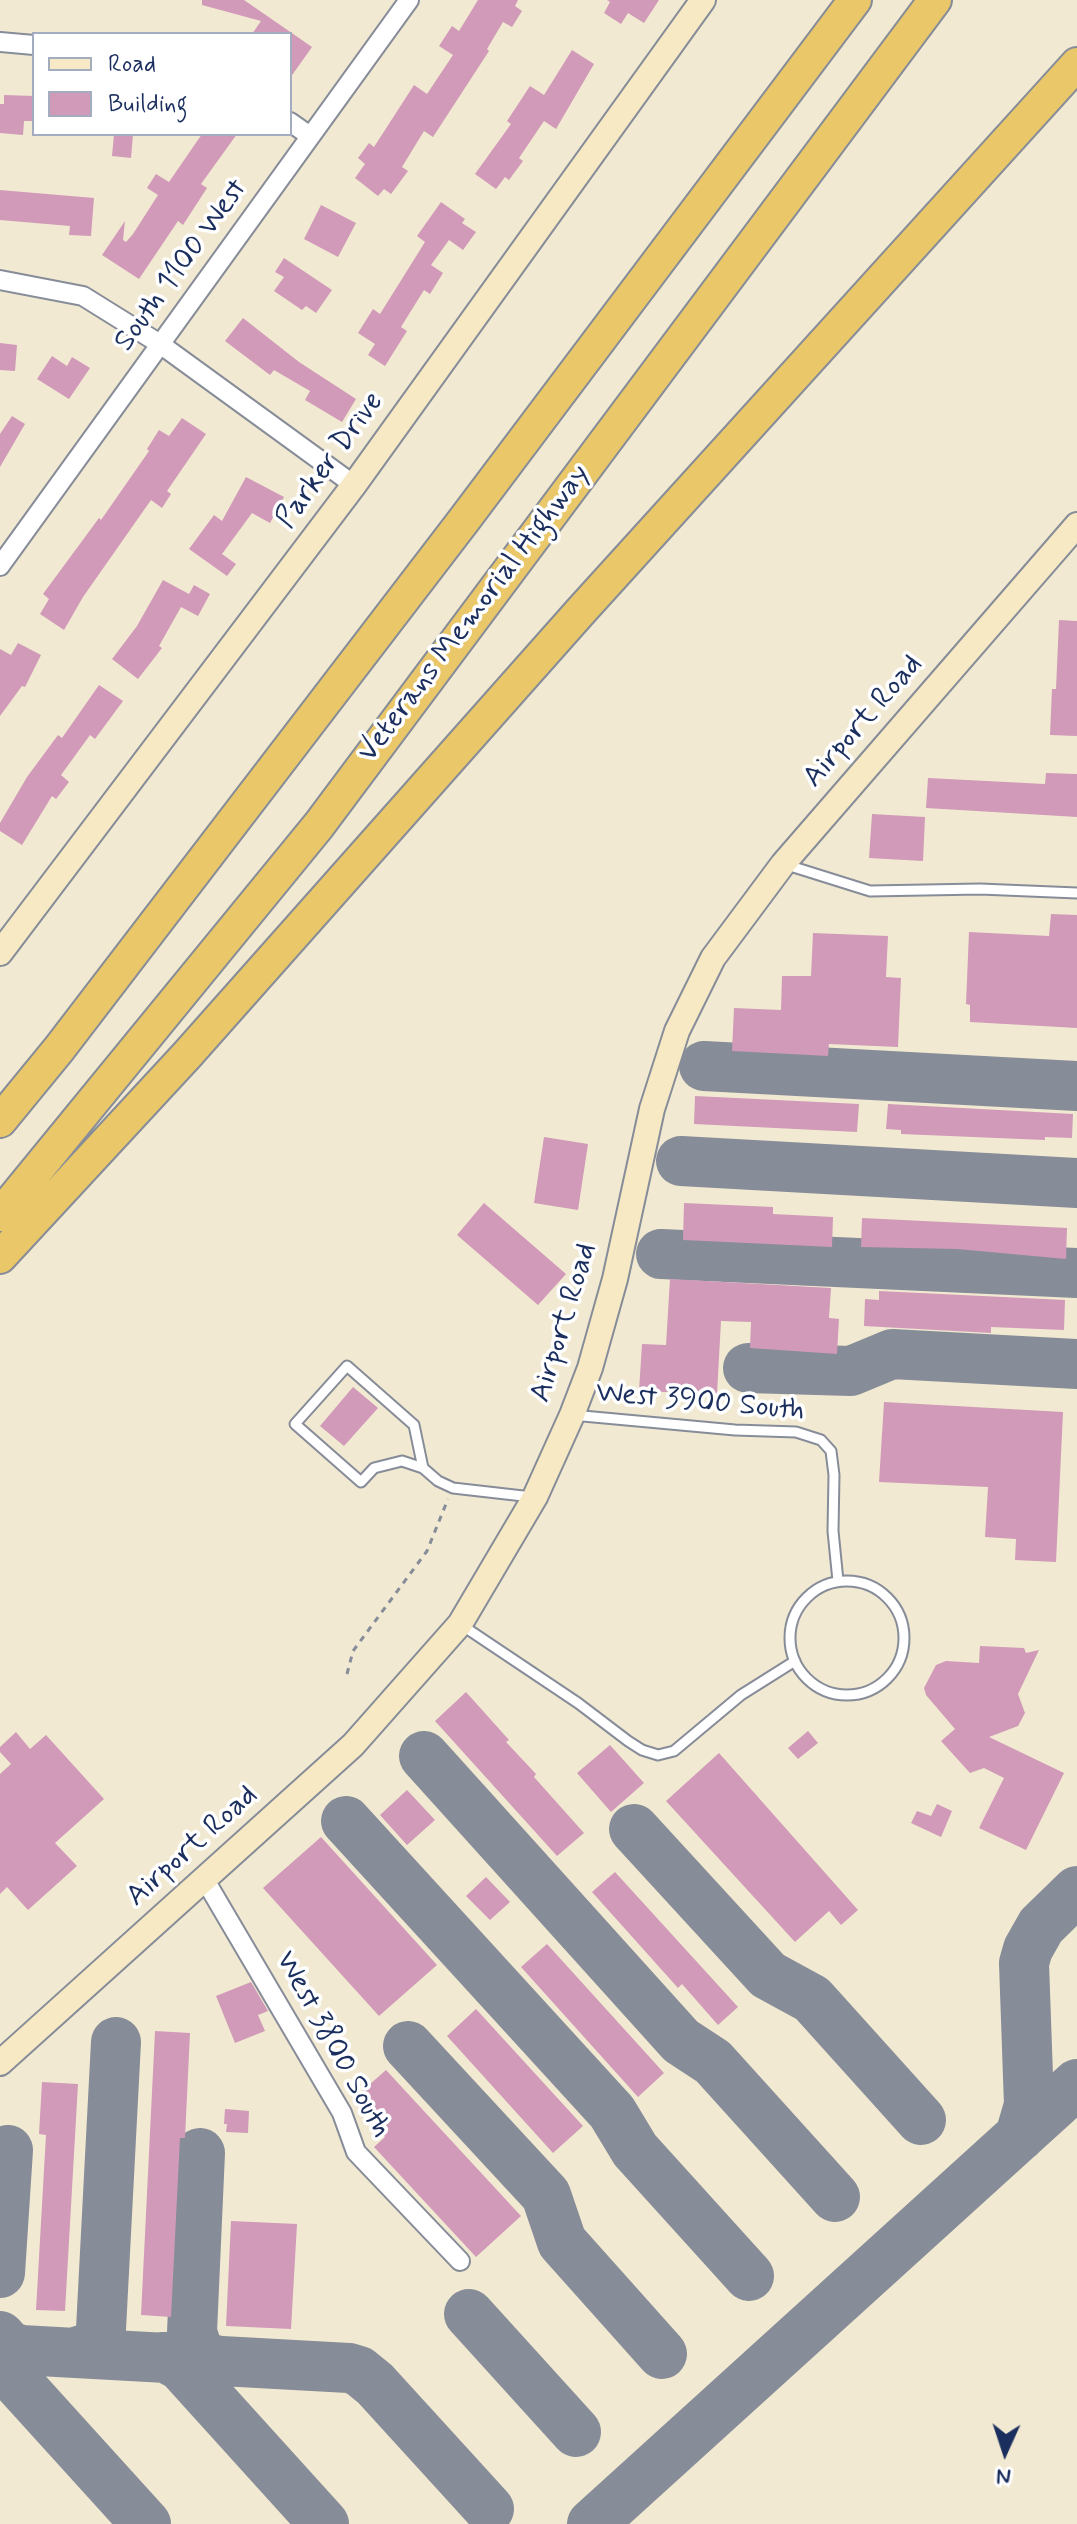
<!DOCTYPE html>
<html>
<head>
<meta charset="utf-8">
<style>
	body { margin:0 }
	#map { position:relative; width:1077px; height:2524px; overflow:hidden; background:#f2e9d2; font-family:Mynerve,sans-serif }
	canvas { display:block }
	.legend { position:absolute; left:32px; top:32px; width:260px; height:104px; box-sizing:border-box; background:#fff; border:2px solid #a4acbf; margin:0; padding:10px 14px; list-style:none; font-size:24px; color:#1b2f5e }
	.legend li { display:flex; align-items:center; gap:16px; height:40px }
	.legend b { width:40px; border:2px solid #a4acbf }
	.north { position:absolute; left:965px; top:2412px; width:80px; height:80px; -webkit-text-stroke:6px #fff; paint-order:stroke; rotate:183deg; font-size:22px; font-weight:700; line-height:32px; text-align:center; color:#1b2f5e }
	.north::after { content:''; display:block; margin:auto; width:28px; height:36px; background:#1b2f5e; clip-path:polygon(50% 0,100% 100%,50% 72%,0 100%) }
</style>
</head>
<body>
<div id="map">
<canvas width="1077" height="2524"></canvas>
<ul class="legend">
<li><b style="height:10px;background:#f7e9c3"></b>Road</li>
<li><b style="height:22px;background:#d09ab8"></b>Building</li>
</ul>
<div class="north">N</div>
</div>
<script>
const g = document.querySelector('canvas').getContext('2d');
g.lineJoin = 'round';
const shape = rows => new Path2D(rows.map(r => 'M' + r).join(''));
function trace(path, color, width, dash) { g.strokeStyle = color; g.lineWidth = width; g.lineCap = dash ? 'butt' : 'round'; g.setLineDash(dash || []); g.stroke(path); }
function paint(path, color) { g.fillStyle = color; g.fill(path, 'evenodd'); }
function drawText(font, color, halo, rows, align = 'center') {
  g.font = font + ' Mynerve,sans-serif'; g.lineWidth = 7; g.setLineDash([]); g.textBaseline = 'middle'; g.strokeStyle = halo; g.fillStyle = color; for (const [text, x, y, turn = 0] of rows) {
    g.save(); g.translate(x, y); g.rotate((+turn || 0) * Math.PI / 180); g.textAlign = isNaN(turn) ? turn : align; if (halo) g.strokeText(text, 0, 0); g.fillText(text, 0, 0); g.restore();
  }
}
trace(shape([
	[704,1066,1077,1086],
	[681,1161,1077,1183],
	[661,1254,1077,1273],
	[748,1368,851,1371,892,1354,1077,1364],
	[424,1756,681,2041,713,2062,835,2197],
	[346,1821,612,2112,635,2150,749,2276],
	[634,1829,768,1975,812,1999,921,2120],
	[408,2046,546,2195,562,2242,662,2354],
	[1020,2136,1029,2105,1024,1963,1028,1949,1041,1926,1077,1891],
	[200,2153,192,2332,198,2351,205,2357,216,2360],
	[0,2273,8,2150],
	[469,2314,576,2432],
	[0,2336,9,2346,21,2350,349,2368,359,2371,375,2384,489,2509],
	[73,2353,91,2347,99,2337,101,2329,116,2042],
	[164,2357,181,2366,324,2524],
	[0,2363,146,2524],
	[592,2524,1077,2084]
]), '#868c98', 50);
paint(shape([
	[202,0,244,0,312,47,290,78,290,34,252,34,261,21,202,5],
	[478,0,518,0,515,6,522,11,512,27,503,22,487,49,489,51,433,137,424,131,402,167,408,171,391,194,384,189,378,196,355,178,365,164,358,158,369,143,374,147,414,85,427,94,453,55,439,46,452,26,459,31],
	[607,0,659,0,644,23,628,13,621,24,604,13,610,2],
	[572,50,594,64,556,129,544,121,519,158,523,161,509,180,505,177,496,189,475,174,511,124,507,121,530,86,544,95],
	[4,95,34,96,34,121,24,121,23,135,0,133,0,104,4,104],
	[114,134,133,134,131,158,112,156],
	[202,134,237,134,201,184,207,188,183,225,178,221,139,279,102,255,125,221,123,240,126,242,133,234,158,195,147,188,156,174,169,182],
	[0,190,94,198,91,236,69,235,70,226,0,220],
	[441,202,465,219,462,223,476,232,463,250,449,240,431,265,443,273,430,294,424,290,401,327,407,331,385,366,368,355,375,344,358,333,373,309,380,314,425,242,417,236],
	[321,205,356,223,338,257,304,239],
	[284,258,332,290,316,313,306,306,302,310,274,291,284,277,275,272],
	[243,318,299,362,356,399,342,422,305,400,310,391,274,370,270,375,225,341],
	[0,343,17,345,15,371,0,370],
	[52,356,67,366,72,357,90,368,69,399,37,379],
	[12,416,25,424,0,467,0,434],
	[182,418,206,434,167,491,171,494,162,508,151,500,83,597,64,630,40,614,49,599,43,594,99,518,101,520,149,451,147,449,159,430,169,436],
	[246,477,284,497,270,523,252,513,222,554,236,564,227,576,189,549,214,515,222,521],
	[163,580,189,594,194,585,210,594,198,616,181,607,159,646,162,648,138,679,112,659,137,626],
	[1059,620,1077,621,1077,736,1050,735,1052,689,1056,689],
	[18,643,41,655,25,687,22,686,0,716,0,649,11,655],
	[99,685,123,701,95,739,90,735,61,775,69,782,56,799,52,796,22,845,0,831,0,823,27,777,58,735,62,738],
	[1046,773,1077,774,1077,817,926,808,928,778,1045,784],
	[872,814,925,817,923,861,869,858],
	[1051,914,1077,915,1077,1028,970,1022,970,1005,966,1004,969,932,1049,936],
	[813,933,888,936,886,977,901,978,898,1047,829,1044,828,1056,732,1051,734,1008,781,1010,782,976,811,976],
	[695,1096,859,1104,857,1132,694,1124],
	[888,1104,1073,1114,1072,1138,1045,1137,1045,1140,901,1134,901,1130,886,1129],
	[544,1137,588,1144,578,1210,534,1203],
	[484,1203,566,1274,538,1305,457,1235],
	[684,1203,773,1207,773,1214,833,1217,832,1247,683,1240],
	[862,1218,1067,1228,1066,1259,957,1249,861,1247],
	[670,1279,831,1288,829,1318,839,1319,837,1354,750,1348,751,1322,721,1321,717,1394,639,1391,642,1344,666,1345],
	[879,1291,1065,1300,1064,1330,991,1327,991,1333,864,1326,865,1299,879,1300],
	[353,1387,378,1408,344,1446,320,1426],
	[884,1402,1063,1412,1056,1562,1015,1560,1016,1539,985,1537,988,1487,879,1482],
	[980,1646,1024,1648,1026,1653,1039,1650,1018,1694,1025,1713,1018,1726,989,1737,1064,1773,1026,1850,979,1828,1004,1778,984,1768,970,1773,941,1741,955,1729,926,1695,924,1688,936,1665,946,1661,979,1663],
	[466,1692,509,1740,506,1742,536,1774,534,1777,584,1833,557,1856,435,1721],
	[808,1731,818,1743,798,1759,788,1748],
	[16,1732,30,1749,46,1735,104,1799,55,1843,77,1866,28,1910,7,1887,0,1894,0,1774,11,1764,0,1752,0,1747],
	[610,1745,644,1783,611,1812,577,1773],
	[719,1753,858,1910,841,1925,829,1911,795,1942,666,1801],
	[407,1790,435,1820,407,1845,380,1815],
	[937,1804,952,1811,941,1837,911,1823,917,1811,931,1816],
	[321,1837,437,1965,379,2016,263,1888],
	[615,1872,738,2007,718,2025,682,1984,678,1988,592,1892],
	[486,1877,510,1902,490,1920,466,1896],
	[547,1944,664,2073,638,2097,521,1967],
	[251,1982,268,2011,258,2015,265,2031,235,2043,216,1996],
	[476,2009,583,2126,553,2153,447,2036],
	[155,2031,190,2033,185,2138,180,2138,171,2317,141,2315],
	[386,2070,521,2216,476,2257,374,2147,385,2137,352,2100],
	[42,2082,78,2084,65,2311,36,2310,46,2135,39,2134],
	[225,2109,249,2111,248,2133,226,2132,227,2124,224,2124],
	[231,2221,297,2224,291,2329,226,2326]
]), '#d09ab8');
const lane = shape([
	[787,865,870,891,980,889,1077,893],
	[572,1415,735,1430,796,1432,821,1440,831,1451,834,1475,833,1531,838,1581],
	[423,1468,414,1425,347,1366,295,1424,361,1482,374,1468,402,1461,423,1468,438,1481,453,1488,532,1497],
	'790 1638a57 57 0 1 1 114 0a57 57 0 1 1-114 0Z',
	[463,1626,578,1703,628,1741,642,1750,658,1755,674,1751,741,1695,795,1661]
]);
const street = shape([
	[0,42,34,45],
	[290,122,310,136],
	[0,280,83,296,160,344,354,485],
	[0,566,409,0],
	[205,1880,342,2113,356,2152,460,2261]
]);
const secondary = shape([
	[0,953,354,485,703,0],
	[0,2063,353,1745,460,1624,535,1497,572,1415,590,1368,615,1279,652,1109,677,1031,713,958,783,864,1077,525]
]);
const highway = shape([
	[0,1121,59,1049,464,520,855,0],
	[0,1215,319,825,935,0],
	[0,1257,187,1055,580,612,1077,64]
]);
trace(lane, '#868c98', 13);
trace(street, '#868c98', 22);
trace(secondary, '#868c98', 28);
trace(highway, '#868c98', 36);
trace(shape([
	[347,1674,353,1651,427,1551,448,1499]
]), '#868c98', 3, [6, 6]);
trace(lane, '#fff', 9);
trace(street, '#fff', 18);
trace(secondary, '#f7e9c3', 24);
trace(highway, '#eac769', 32);
drawText('30px', '#1b2f5e', '#fff', [
	["South 1100 West",182,266,-54],
	["Parker Drive",331,461,-54],
	["Veterans Memorial Highway",475,614,-53],
	["Airport Road",864,722,-49],
	["Airport Road",565,1323,-73],
	["West 3900 South",700,1403,5],
	["Airport Road",193,1847,-42],
	["West 3800 South",332,2045,61]
]);
</script>
</body>
</html>
